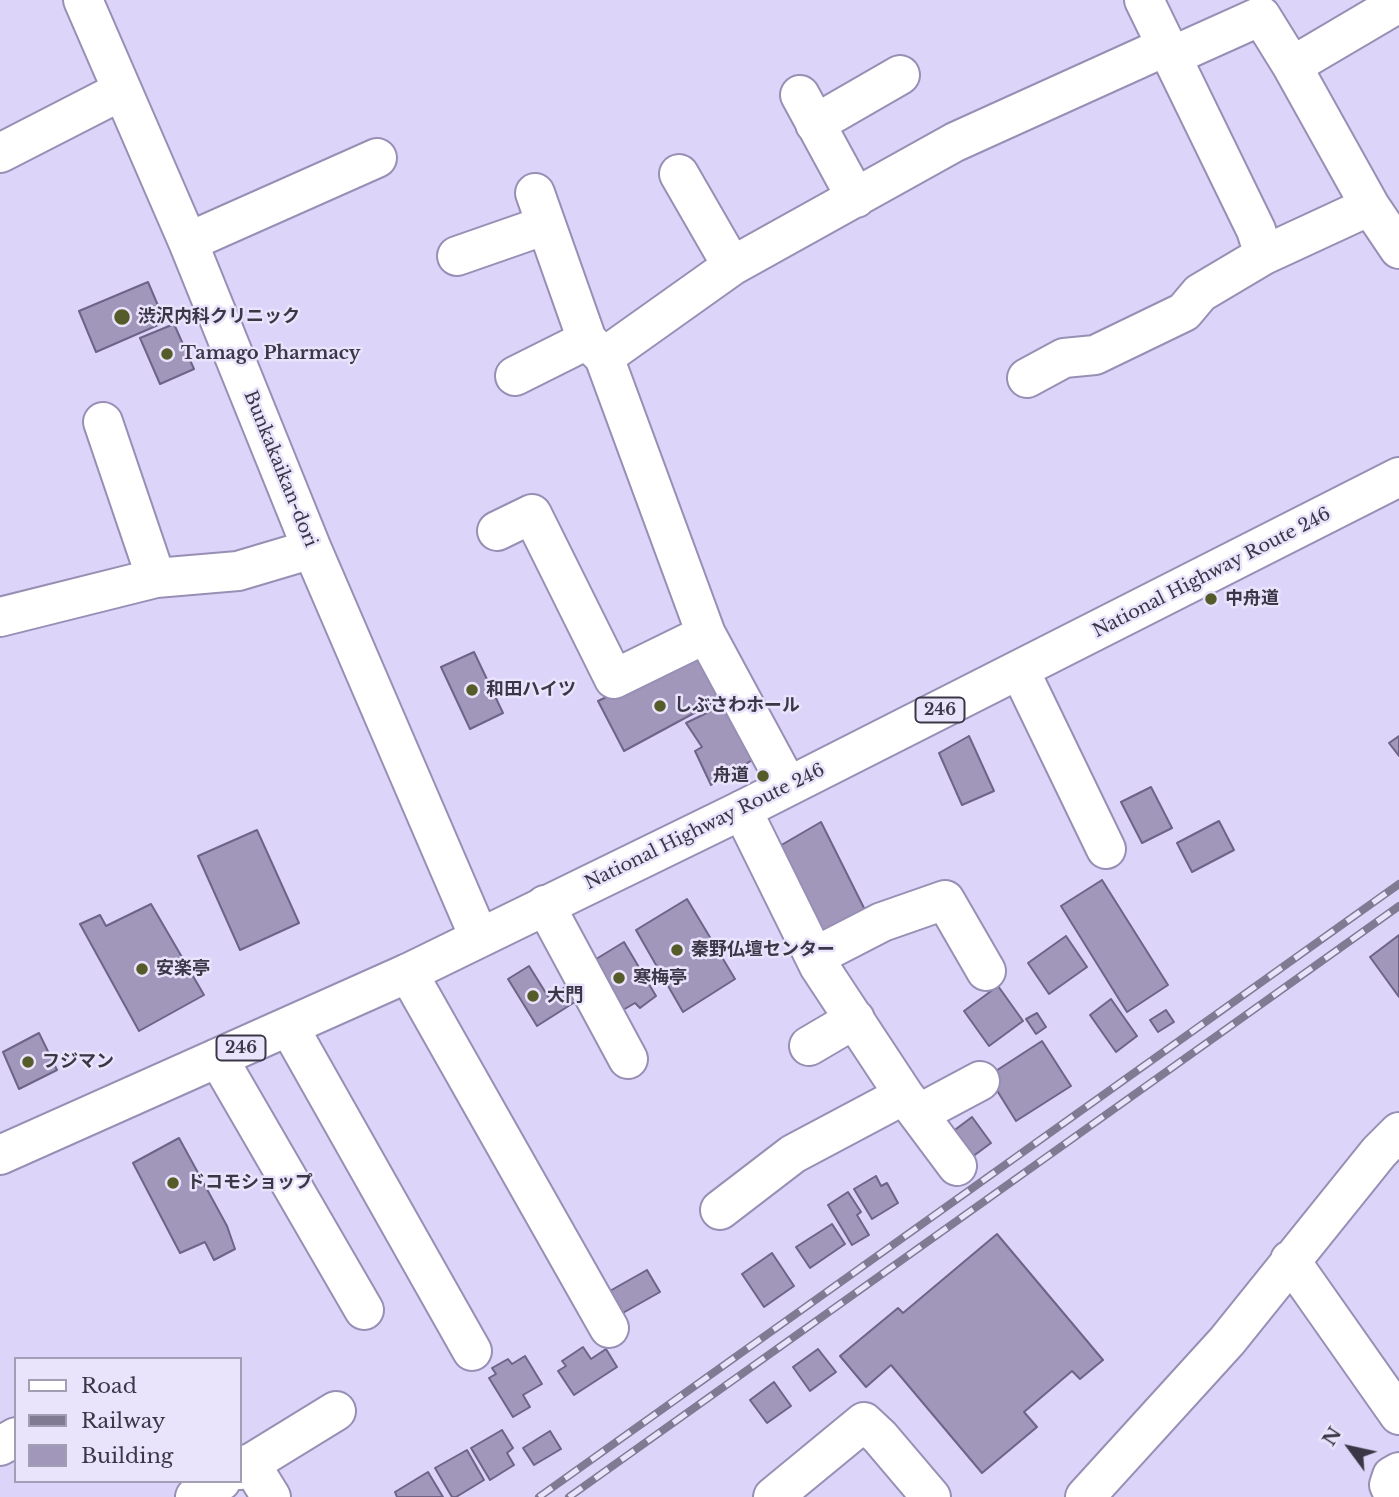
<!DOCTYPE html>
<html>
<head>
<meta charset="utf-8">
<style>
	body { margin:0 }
	#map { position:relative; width:1399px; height:1497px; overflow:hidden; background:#ddd4fa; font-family:"Libre Baskerville",serif }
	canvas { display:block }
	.legend { position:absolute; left:14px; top:1357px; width:228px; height:126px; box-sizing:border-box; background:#e9e3fb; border:2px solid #a39eb3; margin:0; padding:9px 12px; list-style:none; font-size:21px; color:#3b3747 }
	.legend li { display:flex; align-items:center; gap:14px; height:35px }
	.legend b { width:35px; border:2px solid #a39eb3 }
	.north { position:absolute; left:1315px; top:1413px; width:70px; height:70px; -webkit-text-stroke:5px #e9e3fb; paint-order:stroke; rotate:303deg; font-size:19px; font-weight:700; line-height:28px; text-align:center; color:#3b3747 }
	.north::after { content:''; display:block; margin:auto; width:24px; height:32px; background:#3b3747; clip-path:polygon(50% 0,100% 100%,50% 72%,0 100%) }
</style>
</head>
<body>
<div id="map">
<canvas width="1399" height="1497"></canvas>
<ul class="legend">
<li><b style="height:9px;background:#fff"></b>Road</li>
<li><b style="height:9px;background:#807a93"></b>Railway</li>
<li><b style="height:19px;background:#a097bb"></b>Building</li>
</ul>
<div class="north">N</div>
</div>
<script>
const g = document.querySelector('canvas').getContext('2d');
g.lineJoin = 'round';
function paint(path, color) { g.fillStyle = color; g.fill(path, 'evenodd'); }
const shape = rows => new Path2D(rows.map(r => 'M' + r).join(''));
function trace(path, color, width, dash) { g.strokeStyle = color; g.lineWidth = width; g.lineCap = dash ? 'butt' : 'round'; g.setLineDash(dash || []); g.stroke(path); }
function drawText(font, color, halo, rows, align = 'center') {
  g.font = font + ' "Libre Baskerville","Noto Sans JP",serif'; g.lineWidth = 5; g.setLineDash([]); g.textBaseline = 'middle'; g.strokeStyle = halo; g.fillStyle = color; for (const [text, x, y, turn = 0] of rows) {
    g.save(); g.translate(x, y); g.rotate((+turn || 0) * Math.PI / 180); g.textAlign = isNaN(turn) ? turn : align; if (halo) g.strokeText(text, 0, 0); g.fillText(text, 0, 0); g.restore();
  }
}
const building = shape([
	[148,282,165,322,96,352,79,311,148,282],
	[174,324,194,369,160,384,140,338,174,324],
	[474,652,503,713,470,729,441,667,474,652],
	[698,654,722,698,624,751,598,701,698,654],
	[723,705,754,759,711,785,695,751,702,747,686,723,723,705],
	[969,736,994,791,962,805,939,753,969,736],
	[1399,736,1399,756,1389,743,1399,736],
	[1151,787,1172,828,1142,843,1121,802,1151,787],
	[1219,821,1234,850,1192,872,1177,843,1219,821],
	[821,822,865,910,818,936,778,847,821,822],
	[257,830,299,923,240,950,198,856,257,830],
	[1102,880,1168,985,1127,1012,1061,906,1102,880],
	[687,899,735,979,683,1012,636,930,687,899],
	[151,904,204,995,139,1031,80,924,100,915,106,926,151,904],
	[1399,935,1399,997,1370,957,1399,935],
	[1066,936,1087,967,1049,994,1028,963,1066,936],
	[624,942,656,996,640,1008,635,1003,616,1014,588,964,624,942],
	[529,966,549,998,568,985,578,1000,537,1026,508,979,529,966],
	[998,986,1023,1021,989,1046,964,1011,998,986],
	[1111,999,1137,1036,1116,1052,1090,1015,1111,999],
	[1166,1010,1174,1022,1158,1032,1150,1020,1166,1010],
	[1037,1013,1046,1027,1036,1034,1026,1019,1037,1013],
	[39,1033,57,1070,19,1089,3,1052,39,1033],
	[1042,1041,1071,1086,1016,1121,988,1076,1042,1041],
	[972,1117,991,1143,968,1160,948,1135,972,1117],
	[179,1138,227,1226,235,1249,214,1260,205,1242,180,1253,133,1163,179,1138],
	[876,1176,881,1186,887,1183,898,1203,872,1219,854,1189,876,1176],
	[848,1192,861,1212,857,1215,869,1235,852,1245,828,1205,848,1192],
	[832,1224,845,1244,810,1268,796,1247,832,1224],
	[997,1234,1103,1360,1080,1379,1072,1371,1024,1412,1037,1427,982,1473,891,1365,866,1387,840,1356,898,1308,903,1313,997,1234],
	[772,1253,794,1286,764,1307,742,1274,772,1253],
	[647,1270,660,1292,621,1314,608,1292,647,1270],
	[583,1347,591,1359,606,1349,617,1367,574,1395,558,1371,566,1366,562,1361,583,1347],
	[818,1349,836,1372,810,1391,793,1367,818,1349],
	[525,1356,542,1384,523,1395,530,1407,513,1417,489,1378,496,1374,492,1368,508,1359,512,1364,525,1356],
	[774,1382,791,1406,767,1423,750,1400,774,1382],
	[502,1430,513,1448,507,1453,514,1465,490,1480,471,1448,502,1430],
	[550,1431,561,1449,534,1465,523,1448,550,1431],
	[467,1450,484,1480,456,1497,452,1497,435,1468,467,1450],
	[428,1472,443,1497,397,1497,395,1492,428,1472]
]);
paint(building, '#a097bb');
trace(building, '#6d6487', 2);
const minor = shape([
	[83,0,188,242,312,549,479,937],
	[1144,0,1256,230,1264,255],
	[1172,56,1261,16,1292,66,1370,206,1399,249],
	[1292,66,1399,3],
	[800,95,856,198],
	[815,124,900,75],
	[0,153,121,91],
	[679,174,732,266],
	[535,193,587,340,604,357,706,634,788,786],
	[188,242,377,158],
	[457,256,546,225],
	[604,357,732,266,955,142,1167,46],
	[515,376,587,340],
	[1027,378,1064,358,1095,355,1184,312,1200,293,1264,255,1370,206],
	[103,422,156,578],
	[497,531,532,514,614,679,706,634],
	[0,617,156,578,238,571,312,549],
	[1020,671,1106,849],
	[742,810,819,966,904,1095,957,1166],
	[545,905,628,1059],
	[816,956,882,922,945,900,986,971],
	[408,973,609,1328],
	[289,1027,472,1351],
	[809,1046,855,1019],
	[218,1058,364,1310],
	[920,1113,980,1081],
	[720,1210,793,1154,904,1095],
	[1290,1260,1399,1415],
	[0,1446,16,1437],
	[250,1463,271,1497],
	[240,1470,336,1411],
	[195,1497,221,1481],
	[773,1497,864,1422,880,1437,931,1497],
	[1085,1497,1227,1341,1379,1152,1399,1132],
	[1395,1497,1389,1485,1392,1476,1399,1472]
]);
const highway = shape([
	[0,1155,408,973,742,810,1399,477]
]);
trace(minor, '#988fb4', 42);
trace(highway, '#988fb4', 42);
trace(minor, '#fff', 38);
trace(highway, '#fff', 38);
const rail = shape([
	[539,1497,1399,884],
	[569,1497,1399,906]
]);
trace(rail, '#807a93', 8);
trace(rail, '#e9e3fb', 5, [16]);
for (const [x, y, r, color] of [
	[122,317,9,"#555c2a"],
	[167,354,7,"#555c2a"],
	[1211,599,7,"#555c2a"],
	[472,690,7,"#555c2a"],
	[660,706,7,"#555c2a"],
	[763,776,7,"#555c2a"],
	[677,950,7,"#555c2a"],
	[142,969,7,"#555c2a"],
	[619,978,7,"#555c2a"],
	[533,996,7,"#555c2a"],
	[28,1062,7,"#555c2a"],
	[173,1183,7,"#555c2a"]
]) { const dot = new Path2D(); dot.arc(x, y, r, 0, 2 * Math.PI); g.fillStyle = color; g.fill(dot); trace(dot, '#e9e3fb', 2.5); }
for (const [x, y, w] of [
	[940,710,49],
	[241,1048,49]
]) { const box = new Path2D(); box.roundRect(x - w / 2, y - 12.5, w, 25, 5); g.fillStyle = '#e9e3fb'; g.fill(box); trace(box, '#3b3747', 2); }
drawText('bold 16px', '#3b3747', null, [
	["246",940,710],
	["246",241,1048]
]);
drawText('bold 18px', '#3b3747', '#e9e3fb', [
	["渋沢内科クリニック",138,317],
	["Tamago Pharmacy",181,354],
	["中舟道",1225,599],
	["和田ハイツ",486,690],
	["しぶさわホール",674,706],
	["舟道",749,776,"right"],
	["秦野仏壇センター",691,950],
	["安楽亭",156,969],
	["寒梅亭",633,978],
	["大門",547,996],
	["フジマン",42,1062],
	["ドコモショップ",187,1183]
], 'left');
drawText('18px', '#3b3747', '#e9e3fb', [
	["Bunkakaikan-dori",280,469,68],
	["National Highway Route 246",1212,573,-27],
	["National Highway Route 246",705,827,-26]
]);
</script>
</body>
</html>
